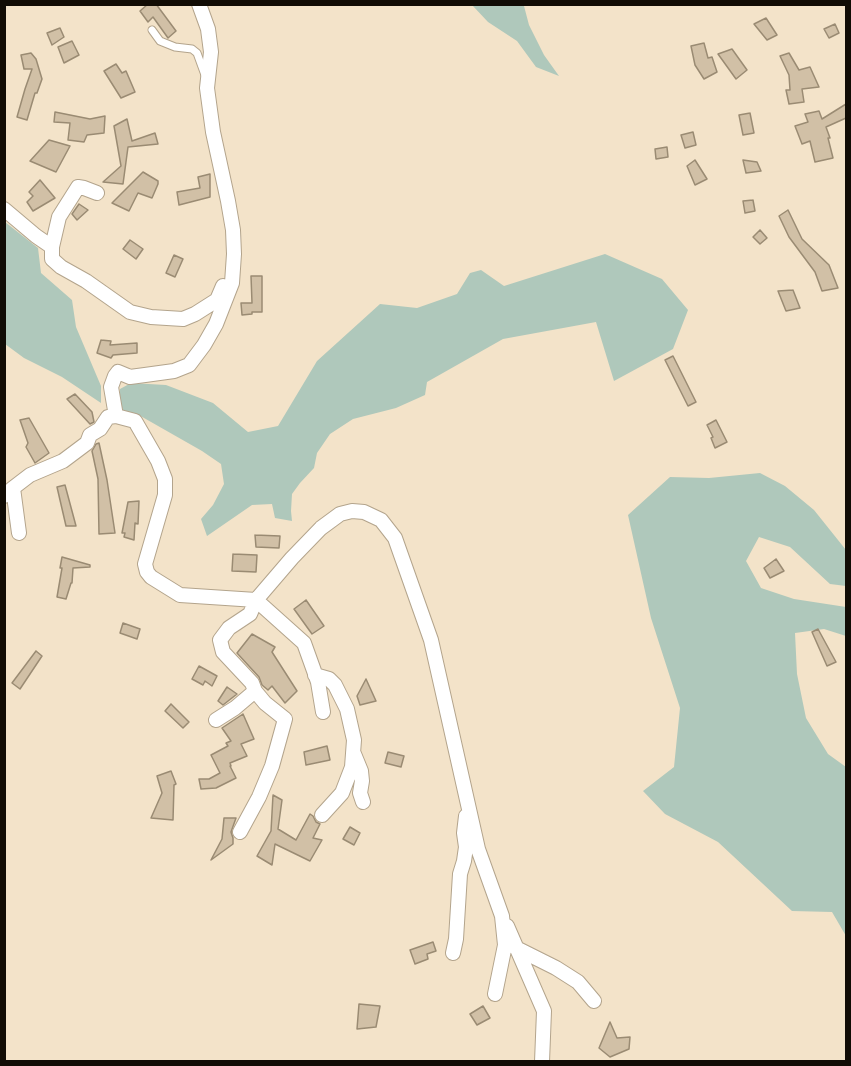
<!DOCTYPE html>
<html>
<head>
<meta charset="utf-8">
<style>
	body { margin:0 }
	#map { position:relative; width:851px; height:1066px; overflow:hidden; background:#f3e3c9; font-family:"IBM Plex Serif",serif }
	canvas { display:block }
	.frame { position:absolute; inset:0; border:6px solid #110c05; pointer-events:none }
</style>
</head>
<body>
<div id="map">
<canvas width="851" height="1066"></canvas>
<div class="frame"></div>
</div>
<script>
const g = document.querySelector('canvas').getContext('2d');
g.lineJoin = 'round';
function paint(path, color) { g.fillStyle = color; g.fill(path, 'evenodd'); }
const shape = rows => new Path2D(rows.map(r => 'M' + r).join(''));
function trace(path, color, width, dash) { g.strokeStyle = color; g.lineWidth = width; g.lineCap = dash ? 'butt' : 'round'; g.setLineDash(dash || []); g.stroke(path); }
paint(shape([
	[519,4,524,6,529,25,544,55,559,76,536,67,517,41,488,22,472,5],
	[5,222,38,248,41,273,72,300,76,327,101,386,101,403,62,377,24,358,5,344],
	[605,254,662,279,688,310,673,349,614,381,596,322,503,339,427,382,425,395,396,408,353,419,330,434,317,453,314,468,300,483,292,494,291,511,292,521,275,518,272,504,252,505,207,536,201,519,213,505,224,484,221,464,202,451,137,414,123,410,120,402,120,389,131,383,166,385,213,403,248,432,278,426,317,361,380,304,417,308,457,294,470,273,481,270,504,286],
	[760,473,785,486,814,510,846,550,846,586,830,584,790,547,759,537,746,561,761,588,794,599,846,607,846,636,824,629,795,633,797,674,806,718,828,754,846,767,846,936,832,912,792,911,718,842,665,814,643,791,674,767,680,708,651,618,628,515,670,477,709,478]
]), '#afc8bb');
const building = shape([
	[148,4,156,4,176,31,168,38,153,17,148,22,140,11,148,4],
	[766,18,777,35,767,40,754,24,766,18],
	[835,24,839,33,829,38,824,29,835,24],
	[60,28,64,37,52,45,47,33,60,28],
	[72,41,79,55,64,63,58,47,72,41],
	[704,43,708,58,712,57,717,72,704,79,695,65,691,46,704,43],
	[732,49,747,70,736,79,718,54,732,49],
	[31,53,36,59,42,79,37,93,35,93,27,120,17,117,25,89,32,69,24,69,21,55,31,53],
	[789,53,799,70,810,67,819,87,802,89,804,102,789,104,786,90,790,90,789,75,780,56,789,53],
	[116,64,122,73,126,71,135,92,121,98,104,71,116,64],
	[846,104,846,118,826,127,830,138,828,138,833,158,815,162,810,141,802,144,795,126,808,122,805,114,819,111,822,119,846,104],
	[55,112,90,119,105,116,104,133,87,135,84,142,68,140,70,123,54,122,55,112],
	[750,113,754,133,743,135,739,115,750,113],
	[127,119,132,141,155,133,158,144,128,147,123,184,103,182,121,166,114,126,127,119],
	[693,132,696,145,685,148,681,135,693,132],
	[49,140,70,146,56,172,30,161,49,140],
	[667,147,668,157,656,159,655,149,667,147],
	[695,160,707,179,695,185,687,166,695,160],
	[743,160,757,162,761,171,746,173,743,160],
	[143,172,158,181,158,184,152,198,138,193,129,211,112,203,143,172],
	[210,174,210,197,179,205,177,192,200,188,198,177,210,174],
	[40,180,55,198,33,211,27,202,33,196,29,192,40,180],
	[753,200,755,211,745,213,743,201,753,200],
	[79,204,88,210,77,220,72,214,79,204],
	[788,210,802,239,829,265,838,288,822,291,815,272,789,237,779,216,788,210],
	[760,230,767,238,760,244,753,237,760,230],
	[130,240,143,249,136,259,123,249,130,240],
	[174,255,183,259,175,277,166,273,174,255],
	[251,276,262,276,262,312,252,312,252,314,242,315,241,303,252,303,251,276],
	[793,290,800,308,786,311,778,291,793,290],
	[101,340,111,341,110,345,137,343,137,353,113,355,111,358,97,353,101,340],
	[673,356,696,402,688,406,665,360,673,356],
	[75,394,92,412,94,422,90,424,67,399,75,394],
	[29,418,49,453,35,463,26,447,28,443,20,420,29,418],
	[716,420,727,442,715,448,711,438,713,437,707,425,716,420],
	[99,443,107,480,115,533,99,534,98,479,92,451,96,444,99,443],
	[65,485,76,526,66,526,57,487,65,485],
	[139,501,138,524,135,523,134,540,124,537,125,533,122,533,128,502,139,501],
	[255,535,280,536,279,548,256,547,255,535],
	[233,554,257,555,256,572,232,571,233,554],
	[62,557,90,565,90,567,73,568,72,583,71,583,66,599,57,597,62,568,60,568,62,557],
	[776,559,784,571,770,578,764,568,776,559],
	[306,600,324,626,312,634,294,609,306,600],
	[123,623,140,629,137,639,120,633,123,623],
	[818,629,836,662,827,666,812,632,818,629],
	[252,634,275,647,272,652,297,691,285,703,272,686,268,690,262,685,259,677,237,653,252,634],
	[36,651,42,656,20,689,12,683,36,651],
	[199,666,217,676,212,686,205,681,203,685,192,679,199,666],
	[366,679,376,701,360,705,357,696,366,679],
	[227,687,237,694,223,705,218,701,227,687],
	[171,704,189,722,183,728,165,711,171,704],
	[243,714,254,739,241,744,247,756,230,763,231,766,230,766,236,778,216,788,201,789,199,779,209,779,220,773,211,755,228,746,226,743,231,741,222,728,243,714],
	[327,746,330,760,306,765,304,752,327,746],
	[388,752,404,756,401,767,385,763,388,752],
	[171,771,176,784,174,785,173,820,151,818,162,793,157,776,171,771],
	[273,795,282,800,278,829,296,840,310,814,313,816,316,822,320,824,313,838,322,840,310,861,275,844,272,865,257,856,271,831,273,795],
	[224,818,236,818,231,832,233,838,233,844,211,860,222,839,224,818],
	[350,827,360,833,354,845,343,839,350,827],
	[433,942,436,951,427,954,428,959,415,964,410,950,433,942],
	[359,1004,380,1006,376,1027,357,1029,359,1004],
	[483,1006,490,1018,477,1025,470,1014,483,1006],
	[610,1022,617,1038,630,1037,629,1049,610,1057,599,1048,610,1022]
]);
paint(building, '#d1c0a6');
trace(building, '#9a8b73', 1.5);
const service = shape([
	[152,30,160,41,175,47,192,49,197,53,205,75]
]);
const minor = shape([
	[199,4,208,29,211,52,207,88,213,132,228,201,233,230,234,254,232,283,216,324,204,345,189,365,174,371,145,375,130,377,118,372,115,376,111,387,116,416,135,421,158,461,165,479,165,495,145,564,147,572,151,577,180,595,256,600,250,614,229,628,220,640,223,652,252,683,255,691,265,703,285,719,272,766,259,797,240,832],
	[4,209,36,236,52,247,52,259,61,267,86,281,130,312,151,317,183,319,195,314,217,300,223,286],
	[52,247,59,217,78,187,84,188,97,193],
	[13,488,30,475,63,461,87,443,90,435,100,429,108,417,116,416],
	[4,496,13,488,19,533],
	[315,675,329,679,335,685,347,709,354,740,352,767,342,793,322,815],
	[323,712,318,682,304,643,256,600,292,558,321,528,340,514,352,511,364,512,381,520,395,538,431,640,478,849,502,916,505,945,495,994],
	[216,720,235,708,255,691],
	[354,754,361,771,362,781,360,793,363,802],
	[507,926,544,1011,542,1062],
	[516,948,556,968,578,982,594,1001],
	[453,953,456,939,460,874,464,861,466,847,464,833,466,816]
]);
trace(service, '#b3a48c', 9);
trace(minor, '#b3a48c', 16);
trace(service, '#fff', 7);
trace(minor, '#fff', 14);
</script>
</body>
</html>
